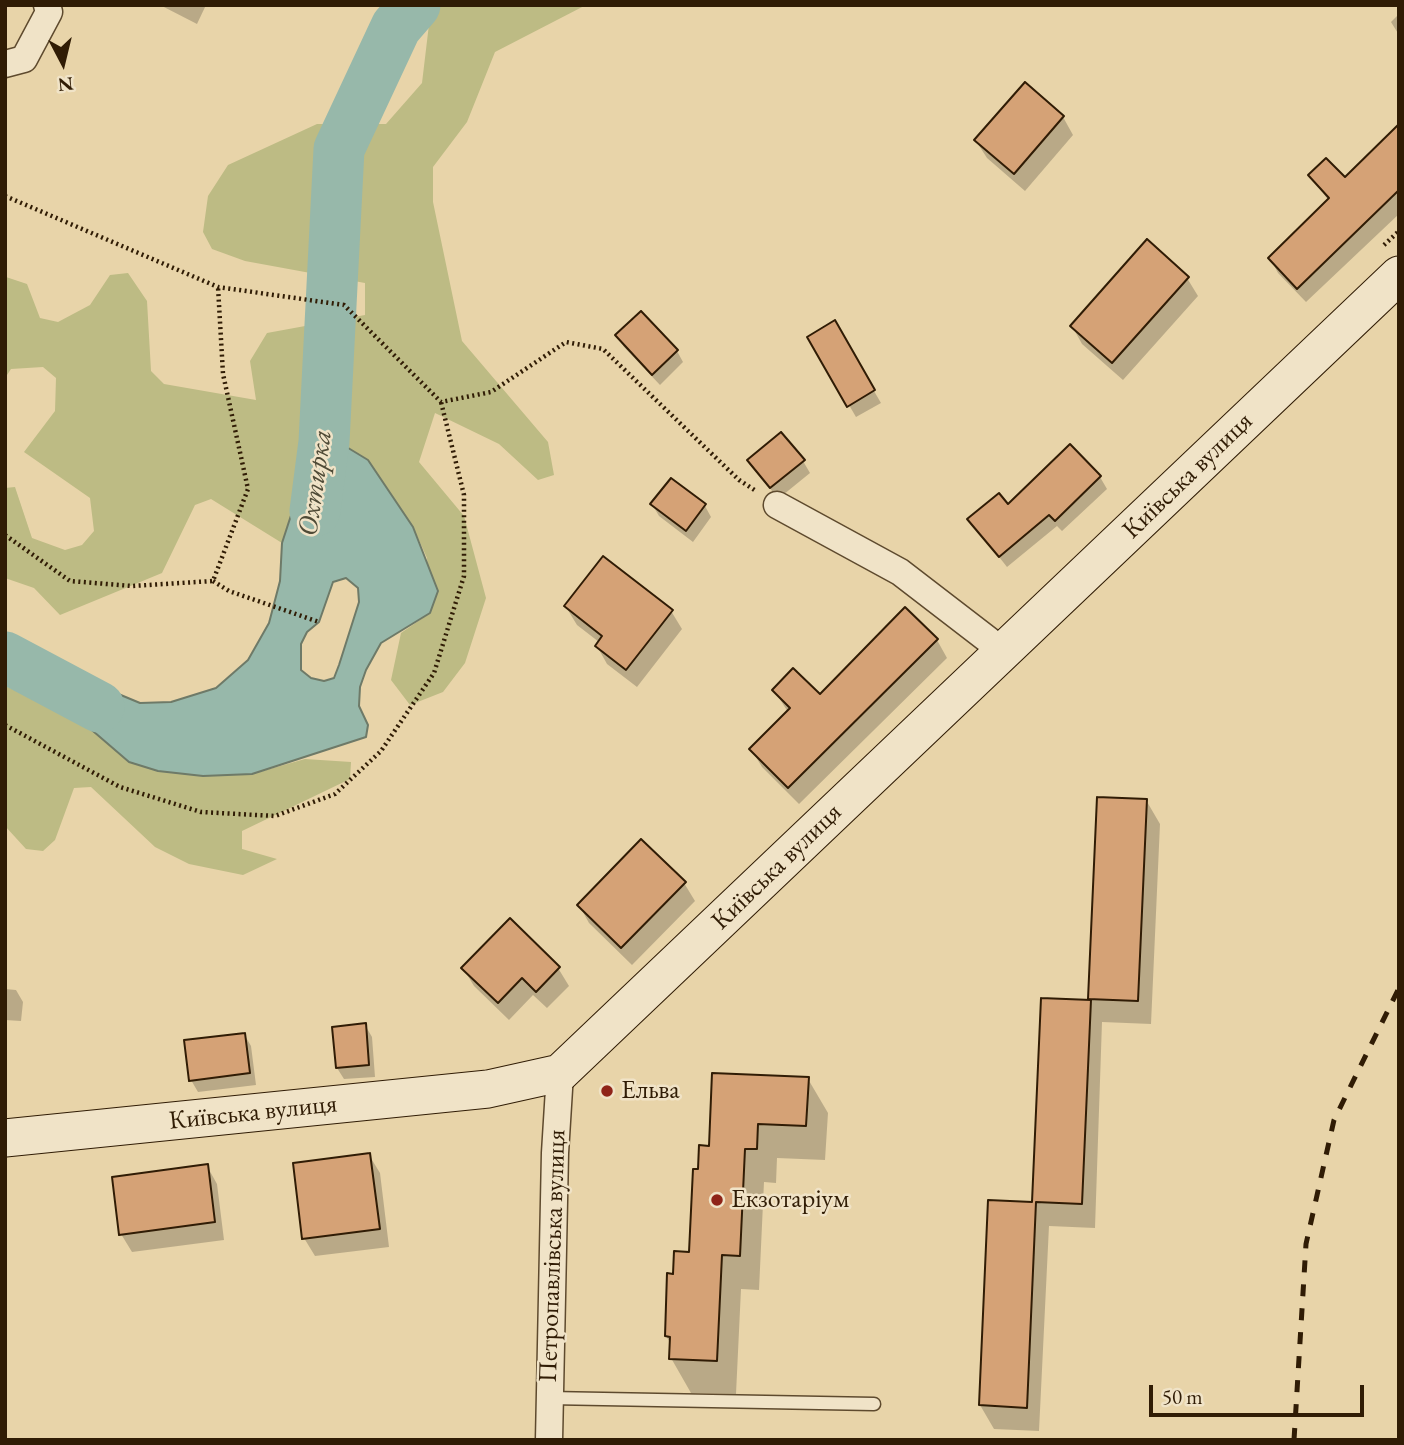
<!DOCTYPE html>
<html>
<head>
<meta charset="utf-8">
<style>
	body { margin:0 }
	#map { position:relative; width:1404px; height:1445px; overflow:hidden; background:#e8d4a9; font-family:"EB Garamond",serif }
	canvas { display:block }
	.frame { position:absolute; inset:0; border:7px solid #301c05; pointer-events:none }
	.north { position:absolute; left:28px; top:28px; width:70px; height:70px; -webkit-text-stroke:5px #f0e3c7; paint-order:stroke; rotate:173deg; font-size:19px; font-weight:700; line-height:28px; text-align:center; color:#301c05 }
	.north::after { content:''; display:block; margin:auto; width:24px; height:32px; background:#301c05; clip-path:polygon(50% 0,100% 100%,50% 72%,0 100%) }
	.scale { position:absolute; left:1149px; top:1385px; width:215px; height:32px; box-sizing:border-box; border:4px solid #301c05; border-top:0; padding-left:9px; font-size:21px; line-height:24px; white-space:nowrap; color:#301c05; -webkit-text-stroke:5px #f0e3c7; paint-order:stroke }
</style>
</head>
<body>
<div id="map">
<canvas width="1404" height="1445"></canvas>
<div class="frame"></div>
<div class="north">N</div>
<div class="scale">50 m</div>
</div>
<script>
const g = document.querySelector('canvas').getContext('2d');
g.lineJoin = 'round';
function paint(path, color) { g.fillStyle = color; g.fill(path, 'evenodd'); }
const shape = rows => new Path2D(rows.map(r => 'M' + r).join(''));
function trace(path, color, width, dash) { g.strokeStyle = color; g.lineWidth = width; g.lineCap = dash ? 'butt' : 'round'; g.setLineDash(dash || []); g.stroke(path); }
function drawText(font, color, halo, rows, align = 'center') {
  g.font = font + ' "EB Garamond",serif'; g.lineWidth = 5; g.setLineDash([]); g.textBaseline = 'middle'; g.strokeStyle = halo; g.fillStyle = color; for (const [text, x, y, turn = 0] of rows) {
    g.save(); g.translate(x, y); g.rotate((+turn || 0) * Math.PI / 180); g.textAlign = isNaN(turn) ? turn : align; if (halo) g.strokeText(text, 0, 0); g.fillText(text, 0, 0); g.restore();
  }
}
paint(shape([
	[441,5,586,5,495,52,467,122,433,167,433,202,462,341,548,442,554,475,538,480,499,444,435,413,419,462,464,516,486,598,465,663,443,692,410,705,391,680,401,633,430,613,427,558,413,527,368,460,310,457,282,543,211,499,195,505,162,573,60,615,34,588,5,578,5,488,15,487,32,538,65,550,82,545,94,531,90,498,24,452,55,411,56,378,43,367,11,369,5,378,6,277,27,284,40,318,58,322,90,305,110,275,128,273,147,301,151,371,164,384,256,400,250,361,267,333,365,315,365,283,245,261,212,249,203,232,208,196,228,165,317,124,386,124,422,83,430,16],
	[5,686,72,713,129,762,203,776,252,774,305,759,351,762,350,779,242,831,242,849,277,859,243,875,189,864,155,847,91,787,74,788,55,840,43,851,26,849,5,826]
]), '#bdbb84');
const water = shape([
	[324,442,340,443,368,460,413,527,438,591,430,613,381,643,366,670,360,687,359,706,368,725,366,737,252,774,203,776,158,771,129,762,72,713,39,674,104,688,140,703,171,702,216,688,248,660,269,623,280,581,282,543,310,457,324,442],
	[346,578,358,588,359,602,339,665,334,678,324,681,311,678,301,670,301,644,307,632,319,622,333,582,346,578]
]);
paint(water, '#97b8aa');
trace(water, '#6e7a68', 2);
paint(shape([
	[160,5,206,5,197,24],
	[1399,14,1399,35,1391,22],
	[1025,85,1063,117,1073,135,1025,191,987,158,976,141],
	[1399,127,1399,214,1306,302,1278,273,1270,258,1329,201,1310,176,1344,179],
	[1187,278,1198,296,1123,380,1082,344,1072,326],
	[834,323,881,403,856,417,809,337],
	[617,336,677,351,683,362,660,385,624,347],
	[1070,446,1100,477,1107,489,1062,531,1057,526,1007,567,970,520,1008,506],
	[749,460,803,461,810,473,778,499],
	[652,504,705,506,711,517,693,542,659,516],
	[566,607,671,611,682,629,637,687,607,664,597,646,599,642,577,625],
	[937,640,947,658,799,804,762,767,751,749,788,712,774,690,820,697],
	[1146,800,1160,824,1151,1024,1102,1022,1095,1228,1049,1226,1039,1431,994,1429,980,1405,1033,1204,1042,1000,1092,1002,1090,998],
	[684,883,695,901,632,965,589,923,579,905],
	[463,968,558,968,569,986,547,1008,533,995,509,1020,474,986],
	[5,989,16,990,23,1002,21,1021,5,1020],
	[365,1025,372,1037,375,1077,344,1079,337,1068],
	[244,1034,251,1046,256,1085,198,1092,191,1080],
	[808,1079,828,1113,825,1160,777,1158,776,1183,764,1182,759,1290,741,1289,736,1394,691,1393,671,1358,671,1344,666,1336,674,1276,691,1253,700,1171,711,1148],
	[369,1155,380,1173,389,1247,315,1256,304,1238],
	[207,1166,217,1184,224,1240,132,1252,121,1234]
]), '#0003');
trace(shape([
	[315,511,324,442,339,149,396,27,415,5],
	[5,657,99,707]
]), '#97b8aa', 51);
const building = shape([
	[1025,82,1064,116,1014,174,974,140,1025,82],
	[1399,124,1399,190,1297,289,1268,258,1329,198,1308,175,1326,158,1345,177,1399,124],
	[1147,239,1189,277,1112,363,1070,326,1147,239],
	[641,311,678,350,652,375,615,335,641,311],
	[835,320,875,390,847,407,807,337,835,320],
	[781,432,805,460,770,488,747,460,781,432],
	[1070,444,1101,476,1055,521,1049,515,999,557,967,519,999,493,1008,504,1070,444],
	[671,478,706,504,686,531,650,504,671,478],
	[603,556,673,610,626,670,595,646,602,636,564,606,603,556],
	[905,607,938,639,788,788,749,749,790,708,772,690,793,668,820,694,905,607],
	[1097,797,1147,799,1138,1001,1088,999,1097,797],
	[641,839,686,882,621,948,577,905,641,839],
	[510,918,560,967,536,992,522,978,498,1003,461,968,510,918],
	[1041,998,1091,1000,1082,1204,1036,1202,1027,1408,979,1405,988,1200,1032,1202,1041,998],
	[366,1023,369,1065,336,1068,332,1027,366,1023],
	[245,1033,250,1073,189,1081,184,1040,245,1033],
	[712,1073,809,1077,806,1126,758,1124,757,1149,745,1149,740,1256,722,1255,717,1361,669,1359,670,1337,665,1336,667,1273,673,1274,674,1251,689,1252,693,1169,698,1169,699,1145,709,1146,712,1073],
	[370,1153,380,1229,302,1239,293,1163,370,1153],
	[208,1164,215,1222,119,1235,112,1177,208,1164]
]);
paint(building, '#d5a276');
trace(building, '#301c05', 2);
const lane = shape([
	[549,1398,874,1404]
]);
const street = shape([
	[5,64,24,59,49,12,47,5],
	[777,505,900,572,1004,652],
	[549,1440,555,1153,560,1073]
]);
const secondary = shape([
	[5,1138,488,1089,560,1073,1399,275]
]);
trace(lane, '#5e4a2e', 15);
trace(street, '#5e4a2e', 29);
trace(secondary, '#301c05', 39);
trace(shape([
	[5,196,218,287,344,305,441,402,491,392,566,342,603,349,739,480,756,491],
	[1384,245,1399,231],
	[5,535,70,581,132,586,213,581,248,489,223,374,218,287],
	[213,581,229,591,319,622],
	[5,725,120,787,201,812,275,816,335,794,381,751,434,673,464,576,464,495,441,402]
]), '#301c05', 4.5, [2, 3.5]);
trace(lane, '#f0e3c7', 12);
trace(street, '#f0e3c7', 26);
trace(secondary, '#f0e3c7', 37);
trace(shape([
	[1294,1440,1306,1244,1334,1120,1399,988]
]), '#301c05', 5, [12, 12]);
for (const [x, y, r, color] of [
	[607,1091,7,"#8f2418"],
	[717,1200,7,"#8f2418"]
]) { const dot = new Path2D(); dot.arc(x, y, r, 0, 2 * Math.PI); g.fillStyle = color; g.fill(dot); trace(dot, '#f0e3c7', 2.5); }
drawText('26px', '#301c05', '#f0e3c7', [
	["Київська вулиця",1188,476,-44],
	["Київська вулиця",777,867,-44],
	["Київська вулиця",253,1113,-6],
	["Петропавлівська вулиця",553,1256,-88]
]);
drawText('26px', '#301c05', '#f0e3c7', [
	["Ельва",621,1091],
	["Екзотаріум",731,1200]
], 'left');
drawText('italic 28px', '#4f4b37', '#f0e3c7', [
	["Охтирка",316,483,-82]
]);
</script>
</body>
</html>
